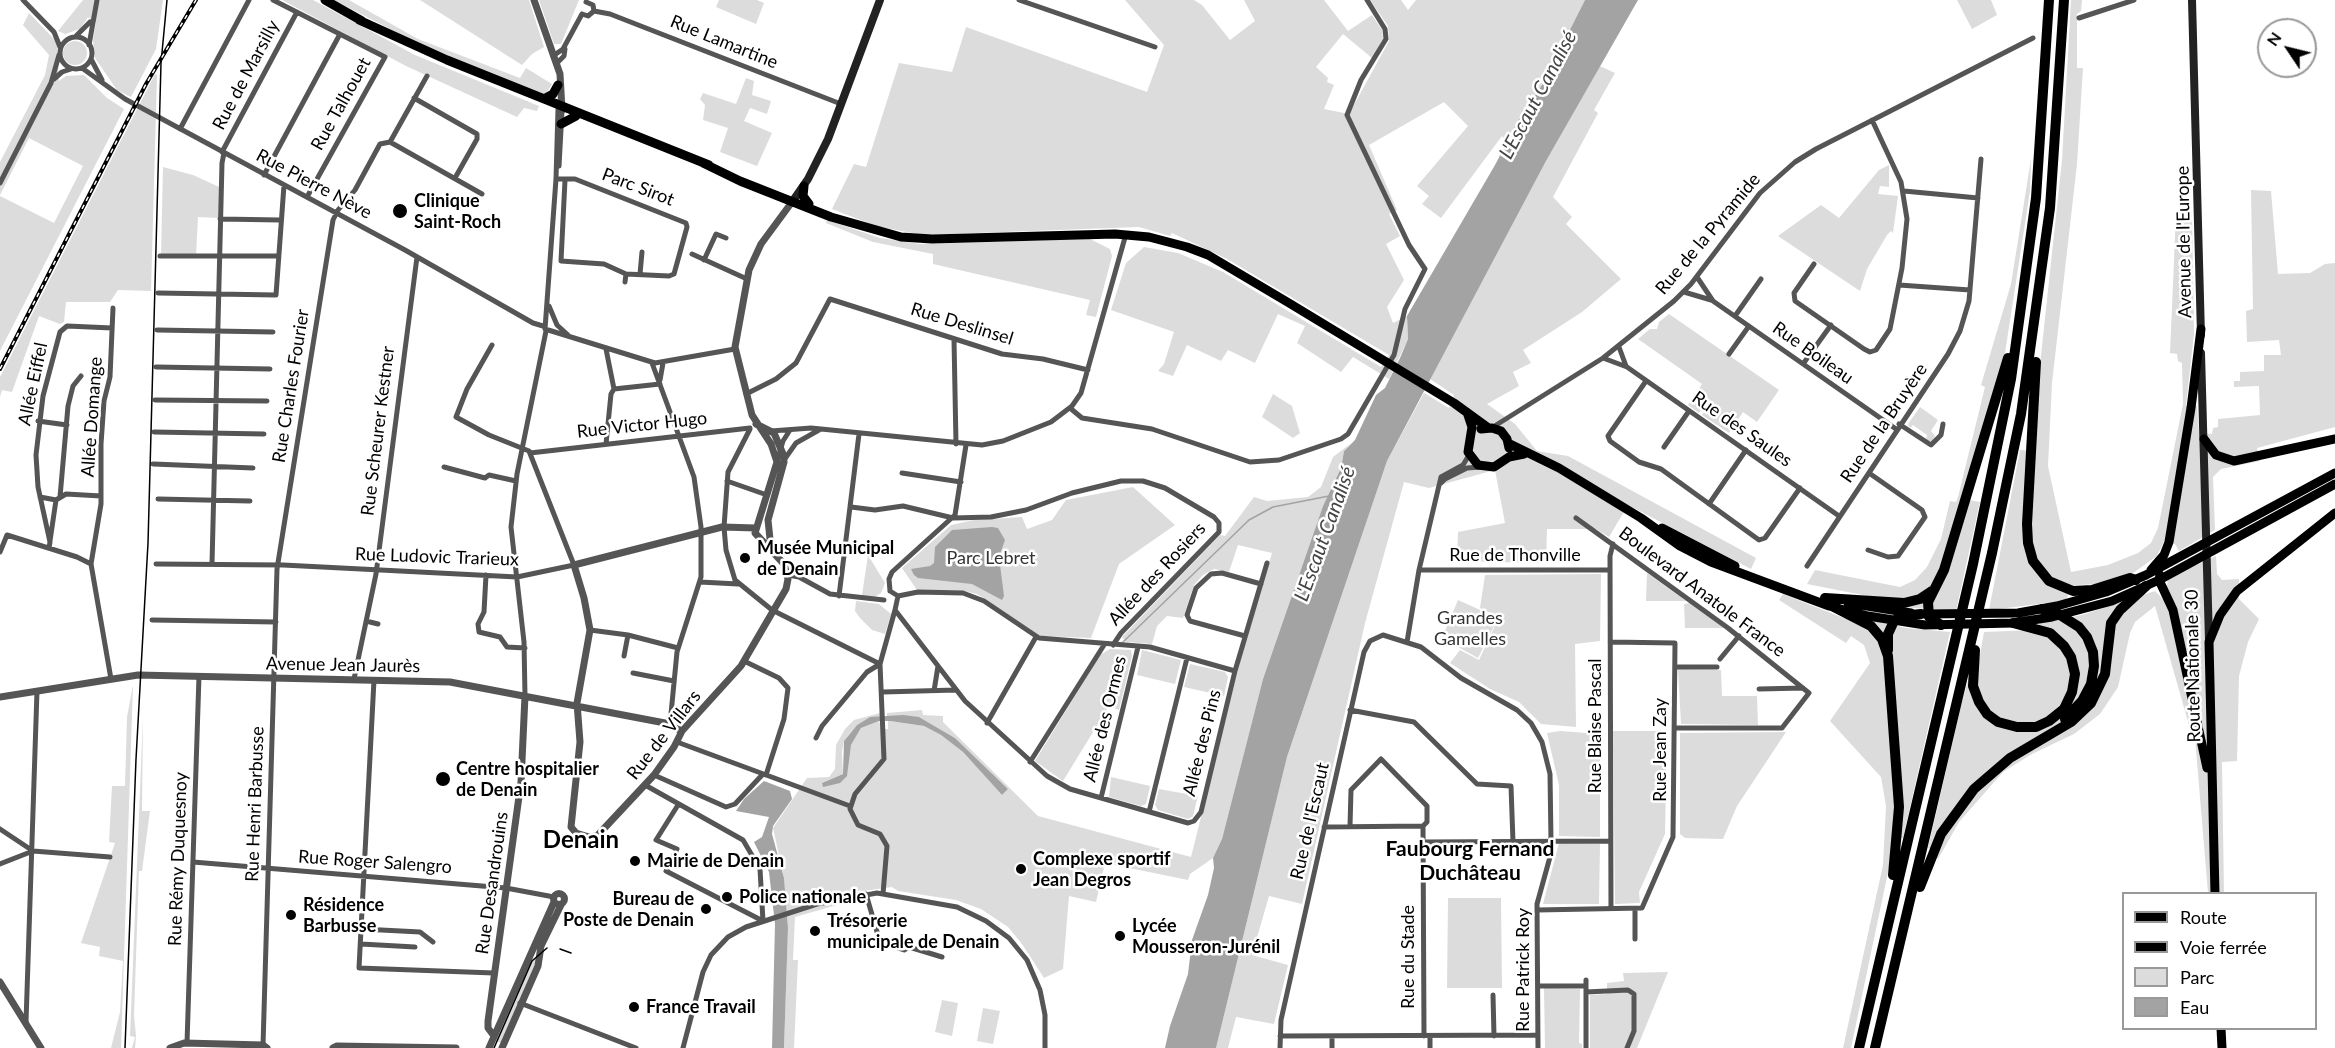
<!DOCTYPE html>
<html>
<head>
<meta charset="utf-8">
<style>
	body { margin:0 }
	#map { position:relative; width:2335px; height:1048px; overflow:hidden; background:#fff; font-family:Lato,sans-serif }
	canvas { display:block }
	.legend { position:absolute; left:2122px; top:892px; width:195px; height:138px; box-sizing:border-box; background:#fff; border:2px solid #999; margin:0; padding:8px 10px; list-style:none; font-size:18px; color:#000 }
	.legend li { display:flex; align-items:center; gap:12px; height:30px }
	.legend b { width:30px; border:2px solid #999 }
	.north { position:absolute; left:2257px; top:18px; width:60px; height:60px; box-sizing:border-box; background:#fff; border:2px solid #999; border-radius:50%; rotate:305deg; font-size:16px; font-weight:700; line-height:24px; text-align:center; color:#000 }
	.north::after { content:''; display:block; margin:auto; width:21px; height:27px; background:#000; clip-path:polygon(50% 0,100% 100%,50% 72%,0 100%) }
</style>
</head>
<body>
<div id="map">
<canvas width="2335" height="1048"></canvas>
<ul class="legend">
<li><b style="height:8px;background:#000"></b>Route</li>
<li><b style="height:8px;background:#000"></b>Voie ferrée</li>
<li><b style="height:16px;background:#dcdcdc"></b>Parc</li>
<li><b style="height:16px;background:#a3a3a3"></b>Eau</li>
</ul>
<div class="north">N</div>
</div>
<script>
const g = document.querySelector('canvas').getContext('2d');
g.lineJoin = 'round';
function paint(path, color) { g.fillStyle = color; g.fill(path, 'evenodd'); }
const shape = rows => new Path2D(rows.map(r => 'M' + r).join(''));
function trace(path, color, width, dash) { g.strokeStyle = color; g.lineWidth = width; g.lineCap = dash ? 'butt' : 'round'; g.setLineDash(dash || []); g.stroke(path); }
function drawText(font, color, halo, rows, align = 'center') {
  g.font = font + ' Lato,sans-serif'; g.lineWidth = 5; g.setLineDash([]); g.textBaseline = 'middle'; g.strokeStyle = halo; g.fillStyle = color; for (const [text, x, y, turn = 0] of rows) {
    g.save(); g.translate(x, y); g.rotate((+turn || 0) * Math.PI / 180); g.textAlign = isNaN(turn) ? turn : align; if (halo) g.strokeText(text, 0, 0); g.fillText(text, 0, 0); g.restore();
  }
}
paint(shape([
	[83,0,163,0,156,49,131,97,117,90,95,58,93,40,96,22,88,17,80,29,65,34,58,31],
	[282,0,313,0,415,55,539,106,537,111,524,108,517,117,406,66],
	[334,0,349,0,418,39,520,78,526,68,552,84,545,96,425,47],
	[420,0,529,0,544,47,532,54,522,65],
	[539,0,579,0,561,44,554,44],
	[719,0,757,0,764,3,756,24,716,7],
	[1125,0,1194,0,1202,5,1230,40,1255,21,1244,0,1324,0,1348,31,1372,15,1382,30,1383,39,1372,58,1343,34,1316,67,1328,78,1327,82,1334,85,1324,109,1349,114,1389,41,1388,26,1370,0,1401,0,1408,10,1416,0,1585,0,1542,85,1518,121,1507,143,1502,136,1441,218,1422,204,1429,196,1417,186,1468,126,1444,102,1369,145,1397,210,1389,214,1400,236,1386,244,1404,280,1387,307,1393,323,1407,316,1408,339,1389,379,1353,357,1341,372,1297,343,1305,326,1278,314,1255,363,1228,350,1221,361,1187,345,1173,376,1158,371,1164,364,1174,332,1111,310,1126,263,1144,247,1178,253,1223,272,1381,367,1389,355,1227,259,1172,233,1170,236,1139,227,922,235,876,226,832,209,854,164,866,167,899,63,952,72,966,27,1147,92,1164,45],
	[1957,0,1991,0,1997,15,1972,29],
	[2071,0,2082,0,2081,11,2077,14,2077,68,2083,68,2077,164,2052,383,2048,466,2071,572,2108,565,2138,553,2151,543,2158,528,2183,404,2182,363,2178,361,2177,354,2170,353,2176,213,2189,212,2192,216,2194,334,2186,405,2197,406,2199,433,2212,434,2213,428,2218,427,2218,419,2260,415,2259,386,2234,387,2234,381,2240,381,2240,372,2264,371,2264,355,2281,355,2279,340,2247,342,2246,311,2253,309,2251,190,2271,191,2278,274,2310,273,2325,264,2335,263,2335,427,2257,448,2260,461,2221,469,2213,477,2215,530,2179,551,2175,544,2164,541,2157,556,2133,573,2103,584,2074,585,2065,601,1989,610,2020,450,2034,451,2036,402,2062,160],
	[29,13,57,42,59,81,66,76,84,75,107,98,124,109,0,351,0,196,54,223,83,166,29,138,0,195,0,162,45,75,49,55,23,25],
	'63 53a12 12 0 1 1 24 0a12 12 0 1 1-24 0Z',
	[1600,66,1615,73,1594,110,1598,113,1553,197,1572,217,1566,224,1621,279,1582,312,1523,350,1531,363,1513,372,1519,386,1487,404,1515,424,1537,451,1568,456,1756,558,1751,569,1628,505,1609,537,1596,529,1547,529,1546,563,1457,561,1458,532,1505,523,1495,470,1429,488,1404,482,1365,623,1302,904,1269,896,1252,955,1288,965,1274,1024,1236,1017,1228,1048,1216,1048,1287,757,1387,461,1424,393,1449,408,1454,395,1430,379,1546,161],
	[155,74,157,75,151,291,118,290,110,302,66,302,64,322,60,324,39,316,12,392,2,390,0,397,0,377],
	[746,78,754,81,752,95,771,101,767,114,750,108,744,121,772,133,757,166,720,152,728,128,703,120,705,105,700,99,703,93,736,104],
	[2031,159,2030,191,2003,366,1963,499,1980,502,1956,611,1886,606,1883,599,1807,584,1815,570,1900,587,1915,580,1927,567,1941,539,1950,501,1956,502,1958,497,1985,387,1981,385,2011,284],
	[1889,165,1889,187,1880,186,1878,194,1898,196,1893,233,1891,231,1887,235,1867,269,1860,291,1778,236,1821,205,1839,218,1879,170],
	[163,167,193,175,219,187,219,218,198,217,196,256,161,255],
	[827,220,880,238,920,244,1090,239,1110,249,1112,256,1096,317,1086,315,1090,300,933,264,933,254,873,242,826,223],
	[1669,314,1779,390,1757,422,1743,412,1729,433,1702,415,1707,408,1704,406,1699,413,1688,405,1702,384,1638,339,1650,329,1657,329,1659,322],
	[1273,394,1292,406,1300,433,1293,438,1262,417],
	[1920,407,1938,420,1931,431,1935,436,1932,442,1926,441,1927,435,1913,425,1910,428,1908,424],
	[1350,444,1344,451,1341,468,1323,506,1263,679,1222,839,1213,858,1190,874,1188,880,1105,863,1096,902,1069,896,1063,969,1044,978,1022,944,1008,927,981,909,956,900,898,891,892,887,835,895,837,905,795,917,793,960,798,960,794,1048,784,1048,788,928,784,878,773,828,807,778,829,777,835,769,836,745,845,729,854,720,880,713,880,717,870,717,857,725,850,733,844,741,842,752,843,774,822,783,840,783,851,745,861,728,879,721,881,729,888,729,888,721,890,721,924,726,941,735,963,752,1002,795,1008,789,955,738,919,717,887,716,887,713,922,710,923,715,943,716,943,722,1038,816,1191,857,1239,665,1272,553,1238,545,1229,572,1214,569,1203,575,1194,585,1183,618,1167,616,1157,626,1152,644,1126,642,1122,637,1220,535,1225,536,1254,497,1267,501,1308,497,1321,487,1333,457],
	[1133,487,1175,525,1119,564,1091,638,1040,636,977,594,964,591,917,590,902,568,951,525,974,520,1022,517,1027,529,1052,520,1066,500],
	[868,555,885,583,881,593,873,598,862,595],
	[2216,556,2217,574,2222,580,2239,579,2239,599,2259,619,2248,642,2239,676,2237,761,2222,762,2224,893,2208,893,2195,738,2189,725,2155,606,2135,622,2130,633,2118,687,2100,714,2074,734,2032,754,2003,772,1959,822,1938,859,1935,856,1937,851,1928,848,1961,706,1969,677,1979,660,1984,632,2034,630,2040,623,2082,615,2155,591,2165,601,2168,578],
	[1647,573,1686,601,1646,601],
	[1601,574,1600,641,1575,644,1576,727,1541,724,1519,702,1490,689,1450,663,1460,650,1479,660,1499,617,1480,608,1485,575],
	[1783,594,1846,619,1869,619,1906,628,1950,632,1903,838,1895,839,1851,1048,1843,1048,1883,865,1886,806,1881,777,1830,721,1870,663,1864,645,1851,636,1846,643,1779,600],
	[1458,600,1498,618,1478,658,1442,638],
	[856,601,879,604,891,614,885,634,872,630,860,618,855,611],
	[1690,603,1724,628,1685,628,1684,604],
	[1110,649,1131,650,1132,656,1119,710,1109,706,1063,781,1035,761,1100,655],
	[1142,650,1181,660,1175,684,1137,675],
	[1190,664,1225,672,1228,677,1224,696,1184,687],
	[1678,669,1721,670,1722,696,1757,696,1758,725,1681,724],
	[133,685,121,1048,111,1048,120,1012,123,961,99,956,100,947,81,943,115,843,109,842,112,786,125,786,127,717],
	[143,716,142,811,150,811,142,871,139,871,134,1015,136,1036,135,1048,132,1048,135,1037,130,1036],
	[1560,731,1600,734,1600,837,1559,836,1559,785,1547,733],
	[1613,731,1667,731,1665,834,1639,892,1640,903,1615,904],
	[1786,732,1737,806,1723,839,1685,838,1680,834,1680,733],
	[1111,777,1150,786,1146,804,1141,806,1109,797],
	[1159,789,1198,796,1193,816,1188,819,1158,810,1155,805],
	[1559,843,1600,844,1599,904,1543,904],
	[1448,898,1501,898,1502,988,1447,988],
	[538,957,501,1043,496,1041,532,959],
	[1668,972,1637,1048,1590,1048,1590,995,1607,994,1607,983,1624,981,1623,973],
	[1544,988,1580,989,1579,1043,1582,1044,1582,1048,1545,1048],
	[942,1000,958,1003,952,1036,935,1032],
	[983,1008,1000,1011,993,1044,977,1041]
]), '#dcdcdc');
paint(shape([
	[1585,0,1638,0,1546,161,1387,461,1287,757,1216,1048,1165,1048,1170,1026,1188,974,1192,940,1208,895,1214,868,1213,858,1222,839,1263,679,1323,506,1341,468,1344,451,1355,440,1376,395,1385,388,1400,358,1408,339,1407,316,1495,165,1518,121,1542,85],
	[992,527,998,528,1005,540,999,557,1004,596,1002,600,972,584,918,578,914,575,911,569,930,566,934,563,935,547,952,530],
	[903,715,919,717,955,738,1008,789,1002,795,963,752,941,735,924,726,890,721,879,721,861,728,851,745,847,776,840,783,823,787,822,783,843,774,844,741,857,725,870,717],
	[764,781,790,791,792,799,773,826,772,834,784,878,788,928,784,1048,772,1048,775,924,769,872,754,842,762,837,769,817,736,811,744,799]
]), '#a3a3a3');
trace(shape([
	[1123,642,1249,520,1273,507,1329,496]
]), '#a3a3a3', 1.5);
trace(shape([
	[23,0,54,32,60,47],
	[273,0,385,57,307,197],
	[1019,0,1155,47],
	[594,11,610,14,841,104],
	[582,14,588,16,594,11,593,5,586,2],
	[2079,18,2134,0],
	[76,36,90,22],
	'60 53a16 16 0 1 1 32 0a16 16 0 1 1-32 0Z',
	[89,45,97,0],
	[553,56,563,49,582,14],
	[91,59,102,80],
	[556,64,564,56,565,49],
	[82,68,125,99,405,250,533,323,543,326],
	[54,79,62,72,71,69],
	[414,98,477,134,477,139,455,178],
	[558,109,556,179,545,329,655,363,735,349],
	[180,129,249,0],
	[390,142,482,194],
	[222,152,297,12],
	[559,166,562,111],
	[264,175,340,34],
	[556,179,575,179,686,223,687,227,674,274,669,276,626,274,625,282],
	[565,180,561,261,604,264,626,274],
	[0,183,51,83,59,55],
	[1904,191,1978,198],
	[220,219,280,220],
	[692,254,747,279],
	[160,256,278,256],
	[704,260,716,234,726,238],
	[1814,264,1794,293,1795,301,1864,349,1870,352,1876,350,1890,329,1902,268,1907,219,1901,182,1872,120],
	[640,274,642,252],
	[1697,277,1713,301,1896,429],
	[1899,285,1970,290],
	[1684,292,1711,300],
	[158,293,276,295,284,185],
	[549,306,557,325,568,335],
	[1735,316,1761,279],
	[157,330,273,332],
	[954,339,956,444],
	[1619,347,1626,366],
	[606,349,614,389,660,384],
	[1729,354,1749,326],
	[1603,358,1627,367,1839,516],
	[652,363,694,477,701,527,701,577,677,652,670,724],
	[1803,364,1831,325],
	[156,367,270,369],
	[660,380,663,363],
	[1646,381,1608,436,1610,441,1639,462,1661,469,1759,540,1765,538,1800,488],
	[746,394,776,379,796,363,830,299,1002,354,1043,359,1088,370],
	[155,400,267,401],
	[1070,408,1082,418,1152,429,1250,462,1279,460,1341,439,1348,434,1394,355,1405,309,1425,269,1409,245,1347,115,1361,80,1386,39,1385,29,1367,0],
	[38,421,67,425],
	[1899,424,1931,445,1941,435,1943,424],
	[1493,427,1603,358,1674,301,1691,284,1760,193,1795,162,1816,149,2033,38],
	[750,429,728,472,724,527,726,550,735,580,772,610,880,664],
	[771,431,811,428,982,445,1003,441,1051,422,1072,406,1081,393,1126,234],
	[154,432,264,434],
	[606,444,611,394,614,389],
	[1664,447,1689,411],
	[530,453,750,428],
	[784,460,796,443,819,430],
	[777,461,783,441,790,430],
	[153,464,253,468],
	[444,467,485,478,489,475,516,481],
	[902,473,961,482],
	[727,481,767,495],
	[1441,483,1445,479,1467,468,1481,467],
	[40,497,56,500],
	[60,497,68,406,73,386,81,376],
	[158,499,250,501],
	[1709,504,1746,450],
	[851,507,875,510,903,506,953,518,991,517,1026,510,1072,493,1121,481,1143,481,1165,488,1214,517,1219,523,1219,532,1121,633,1113,645],
	[1576,518,1728,628,1809,693,1782,728,1675,728],
	[50,541,56,500,66,494,101,496],
	[49,548,50,542,38,487,36,455,43,396,60,332,67,326,112,328],
	[1868,550,1888,557,1898,556,1925,517,1922,510,1869,473],
	[0,552,7,535,77,557,91,564,111,679],
	[91,564,101,504,101,444,104,401,110,377,113,308],
	[156,564,283,565,517,577,574,565,529,451,489,435,456,417,467,389,492,345],
	[212,564,222,163,224,153],
	[1807,566,1948,354,1960,331,1969,301,1981,159],
	[1419,570,1610,570],
	[486,575,484,612,478,624,479,632,500,637,507,647,525,648],
	[788,575,799,577,830,594,884,600],
	[700,582,738,584],
	[890,591,898,596,895,610,965,701,1047,776,1070,789,1188,823,1194,821,1201,812,1235,671,1267,563],
	[890,591,889,579,892,572,955,515,966,445],
	[839,596,859,434],
	[898,596,918,592,963,593,984,601,1039,638,1150,647,1235,671],
	[152,620,276,622],
	[366,621,378,624],
	[590,630,628,635,678,648],
	[1245,636,1190,621,1187,615,1196,588,1211,574,1222,573,1261,584],
	[1407,642,1419,570,1441,477,1463,465,1469,455],
	[624,656,628,635],
	[1720,659,1739,636],
	[744,661,779,678,788,688,784,719,766,775],
	[1675,667,1717,667],
	[633,673,674,681],
	[354,679,376,574,417,257],
	[374,680,359,968,494,973],
	[1759,689,1803,688],
	[934,691,938,666],
	[883,692,956,690],
	[525,696,524,642,511,527,517,474,546,331],
	[1350,710,1414,722,1477,784,1511,786,1513,842],
	[987,723,1036,637],
	[816,738,822,726,867,672,880,664],
	[677,742,850,806],
	[1030,762,1104,645],
	[654,775,726,807,735,804,763,774],
	[645,785,743,840,760,869,763,921],
	[1101,798,1138,647],
	[678,805,656,840,677,849,666,871,763,921],
	[1149,812,1187,658],
	[1350,826,1351,790,1381,759,1427,806,1427,822,1423,826,1424,1036],
	[1324,827,1423,826],
	[0,829,33,851],
	[1423,842,1610,841],
	[193,862,506,888,554,897],
	[0,864,33,851,110,857],
	[866,894,880,942,904,950,909,947,942,957],
	[883,894,887,846,880,834,858,825,850,809,855,794,884,759,880,664,895,610],
	[1611,909,1610,556,1613,544],
	[1537,910,1642,908,1673,837,1675,643,1610,642],
	[362,929,420,932,433,942],
	[1635,939,1635,909],
	[361,944,415,947],
	[1586,980,1586,1048],
	[1538,986,1586,986],
	[1586,992,1628,990,1634,994,1634,1031,1627,1048],
	[1493,995,1494,1036],
	[520,1003,636,1048],
	[26,1022,37,691],
	[1280,1036,1538,1035],
	[1332,1036,1332,1048],
	[1430,1036,1430,1048],
	[187,1043,199,676],
	[263,1046,277,569,333,220,338,210,355,190,380,144,390,142,427,76],
	[683,1048,703,972,711,955,728,937,746,927,817,904,877,893,957,907,986,921,1009,938,1027,960,1040,990,1045,1015,1045,1048],
	[1280,1048,1281,1020,1364,652,1370,641,1383,635,1421,647,1461,678,1517,710,1531,723,1542,742,1550,774,1551,841,1550,857,1537,904,1538,1048]
]), '#555', 5);
trace(shape([
	[534,0,560,74,562,110],
	[756,424,774,433,783,454,784,462,768,520,770,539,776,552],
	[756,528,722,527,574,565,584,598,590,630,577,703,580,742,571,827,576,833,589,837,597,836,654,775,674,747,682,731,741,666,786,589,788,579,784,564,755,533,777,462,771,444,752,415,735,347,749,270,761,244,792,202],
	[0,697,138,675,450,682,665,723,682,731],
	'553.5 899a5.5 5.5 0 1 1 11 0a5.5 5.5 0 1 1-11 0Z',
	[0,982,41,1048],
	[494,1036,488,1028,488,1021,521,782,525,696],
	[170,1048,184,1043,263,1045,267,1048],
	[333,1048,337,1046,456,1048],
	[489,1048,554,902],
	[502,1048,538,966,541,946,561,905]
]), '#555', 7);
trace(shape([
	[2192,0,2201,335],
	[792,202,808,179,828,139,880,0],
	[2201,353,2209,641]
]), '#222', 8);
trace(shape([
	[325,0,362,21],
	[359,20,447,60,709,165],
	[544,99,553,94,558,85],
	[561,124,576,116],
	[703,163,740,181,831,217,901,237,932,239,1115,234,1149,237,1187,247,1208,255,1289,303,1454,403,1487,427],
	[804,186,803,196,809,204],
	[1468,415,1472,427,1468,452,1478,465,1494,467,1509,457,1524,454],
	[1481,429,1492,428,1501,431,1507,439,1509,448],
	[2204,439,2216,455,2234,461,2335,439],
	[1508,443,1559,468,1641,518,1680,546,1711,562,1829,606,1868,616,1925,625,2013,623,2052,617,2112,601,2159,580,2335,484],
	[1662,528,1735,566],
	[2151,570,2164,555,2169,542,2191,408,2201,329],
	[2160,575,2159,580,2173,610,2207,768],
	[1848,603,1911,613],
	[1925,614,2018,613,2057,606,2106,592,2146,575,2335,473],
	[2215,894,2209,642,2220,615,2237,591,2335,513],
	[2221,1028,2222,1048]
]), '#000', 9);
trace(shape([
	[2036,362,2027,524,2028,543,2033,561,2049,581,2073,591,2092,590,2130,578,2136,580],
	[1825,598,1904,603,1920,599,1932,591],
	[1834,607,1871,626,1882,639,1888,656,1899,807,1893,875],
	[2042,609,2057,613,2079,627,2087,637,2093,652,2094,666,2091,684,2082,701,2065,719],
	[1941,625,1929,617,1928,602,1944,570,2008,358],
	[1888,650,1888,634,1894,621,1902,616,1921,614],
	[1975,650,1973,686,1979,702,1987,714,1998,722,2017,727,2036,727,2049,721,2064,709,2072,692,2075,674,2071,657,2064,646,2050,633,2013,623],
	[1920,887,1941,834,1974,789,2010,758,2071,722,2091,703,2105,674,2111,623,2120,610,2146,586],
	[1859,1048,1973,564,2011,379,2036,198,2049,0],
	[1875,1048,1992,553,2021,414,2050,208,2064,0]
]), '#000', 10);
trace(shape([
	[560,949,571,953],
	[125,1048,136,759,148,543,161,63,167,0],
	[494,1048,532,961,547,948]
]), '#000', 1.5);
const rail = shape([
	[0,369,146,84,196,0]
]);
trace(rail, '#000', 4);
trace(rail, '#fff', 1.5, [4.5]);
for (const [x, y, r, color] of [
	[400,211,8,"#000"],
	[745,558,6,"#000"],
	[443,779,8,"#000"],
	[635,861,6,"#000"],
	[1021,869,6,"#000"],
	[727,897,6,"#000"],
	[706,909,6,"#000"],
	[291,915,6,"#000"],
	[815,931,6,"#000"],
	[1120,936,6,"#000"],
	[634,1007,6,"#000"]
]) { const dot = new Path2D(); dot.arc(x, y, r, 0, 2 * Math.PI); g.fillStyle = color; g.fill(dot); trace(dot, '#fff', 2); }
drawText('18px', '#000', '#fff', [
	["Rue Lamartine",724,42,22],
	["Rue de Marsilly",246,75,-62],
	["Rue Talhouet",341,104,-61],
	["Rue Pierre Nève",314,184,28],
	["Parc Sirot",638,187,21],
	["Rue de la Pyramide",1708,234,-50],
	["Avenue de l'Europe",2184,242,-91],
	["Rue Deslinsel",962,324,17],
	["Rue Boileau",1813,353,35],
	["Allée Eiffel",33,384,-78],
	["Rue Charles Fourier",291,386,-81],
	["Allée Domange",92,417,-86],
	["Rue de la Bruyère",1884,423,-56],
	["Rue Victor Hugo",642,425,-6],
	["Rue des Saules",1742,429,35],
	["Rue Scheurer Kestner",378,431,-83],
	["Rue de Thonville",1515,555],
	["Rue Ludovic Trarieux",437,557,2],
	["Allée des Rosiers",1157,574,-47],
	["Boulevard Anatole France",1702,592,37],
	["Avenue Jean Jaurès",343,665,1],
	["Route Nationale 30",2193,666,-91],
	["Allée des Ormes",1105,719,-76],
	["Rue Blaise Pascal",1595,726,-90],
	["Rue de Villars",664,735,-52],
	["Allée des Pins",1202,743,-76],
	["Rue Jean Zay",1660,750,-90],
	["Rue Henri Barbusse",255,804,-88],
	["Rue de l'Escaut",1310,821,-77],
	["Rue Rémy Duquesnoy",178,859,-88],
	["Rue Roger Salengro",375,862,4],
	["Rue Desandrouins",492,883,-82],
	["Rue du Stade",1408,957,-90],
	["Rue Patrick Roy",1523,970,-90]
]);
drawText('bold 18px', '#000', '#fff', [
	["Clinique",414,201],
	["Saint-Roch",414,222],
	["Musée Municipal",757,548],
	["de Denain",757,569],
	["Centre hospitalier",456,769],
	["de Denain",456,790],
	["Complexe sportif",1033,859],
	["Jean Degros",1033,880],
	["Mairie de Denain",647,861],
	["Police nationale",739,897],
	["Bureau de",694,899,"right"],
	["Poste de Denain",694,920,"right"],
	["Résidence",303,905],
	["Barbusse",303,926],
	["Trésorerie",827,921],
	["municipale de Denain",827,942],
	["Lycée",1132,926],
	["Mousseron-Jurénil",1132,947],
	["France Travail",646,1007]
], 'left');
drawText('18px', '#333', '#fff', [
	["Parc Lebret",991,558],
	["Grandes",1470,618],
	["Gamelles",1470,639]
]);
drawText('italic 20px', '#444', '#fff', [
	["L'Escaut Canalisé",1538,95,-62],
	["L'Escaut Canalisé",1325,534,-70]
]);
drawText('bold 21px', '#000', '#fff', [
	["Faubourg Fernand",1470,849],
	["Duchâteau",1470,873]
]);
drawText('bold 24px', '#000', '#fff', [
	["Denain",581,840]
]);
</script>
</body>
</html>
